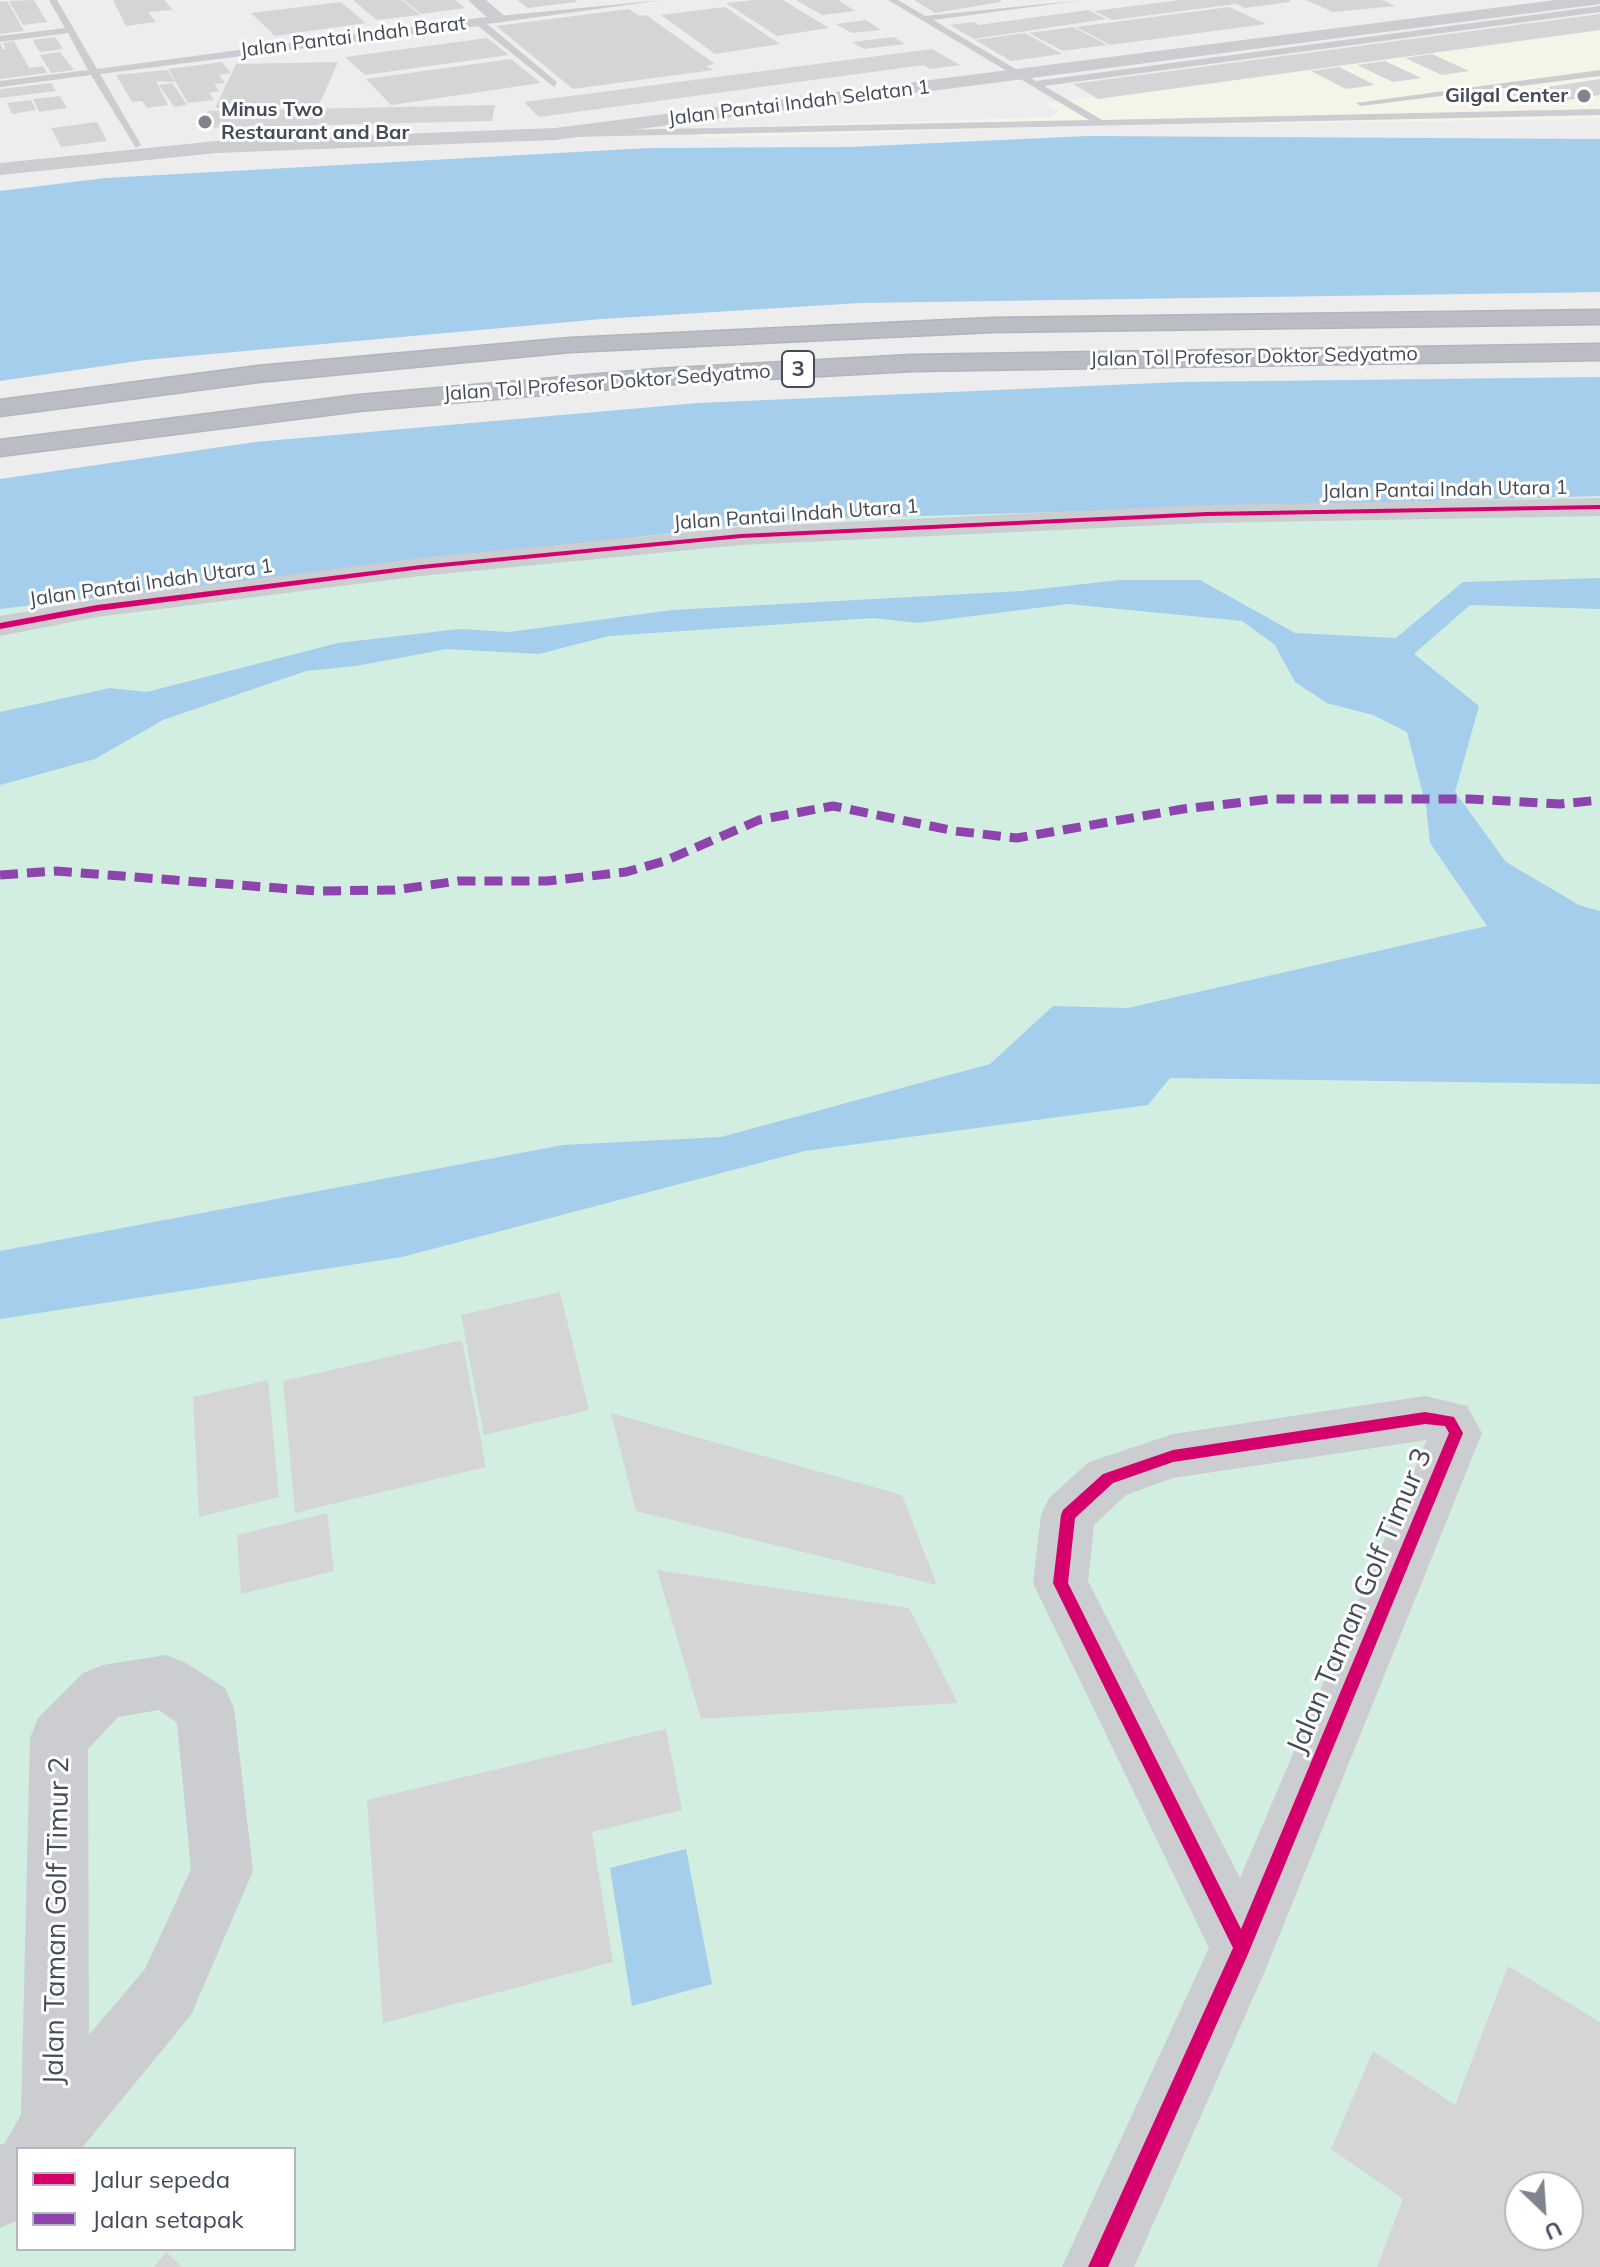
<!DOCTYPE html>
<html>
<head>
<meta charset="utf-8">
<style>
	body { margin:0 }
	#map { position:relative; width:1600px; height:2267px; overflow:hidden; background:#eeeded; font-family:Mulish,sans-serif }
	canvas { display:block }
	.legend { position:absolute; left:16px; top:2147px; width:280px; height:104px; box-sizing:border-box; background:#fff; border:2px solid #b4b7bd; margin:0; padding:10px 14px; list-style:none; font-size:24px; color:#444b59 }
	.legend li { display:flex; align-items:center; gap:16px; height:40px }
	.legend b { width:40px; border:2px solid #b4b7bd }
	.north { position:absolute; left:1504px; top:2171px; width:80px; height:80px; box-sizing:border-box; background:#fff; border:2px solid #b4b7bd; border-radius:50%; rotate:155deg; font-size:22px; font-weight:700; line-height:32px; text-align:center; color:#444b59 }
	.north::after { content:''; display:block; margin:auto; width:28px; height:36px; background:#80848d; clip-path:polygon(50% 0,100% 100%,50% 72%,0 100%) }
</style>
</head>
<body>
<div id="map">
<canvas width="1600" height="2267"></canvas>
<ul class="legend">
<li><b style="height:10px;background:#d6006c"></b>Jalur sepeda</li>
<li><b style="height:10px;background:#8e44ad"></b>Jalan setapak</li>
</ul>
<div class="north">U</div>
</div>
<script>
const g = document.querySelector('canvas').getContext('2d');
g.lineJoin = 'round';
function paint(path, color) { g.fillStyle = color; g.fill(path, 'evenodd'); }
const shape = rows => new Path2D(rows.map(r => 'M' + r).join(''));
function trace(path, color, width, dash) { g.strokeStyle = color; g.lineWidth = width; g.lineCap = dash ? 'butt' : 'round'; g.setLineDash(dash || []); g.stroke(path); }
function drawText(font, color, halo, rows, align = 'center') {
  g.font = font + ' Mulish,sans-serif'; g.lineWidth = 6; g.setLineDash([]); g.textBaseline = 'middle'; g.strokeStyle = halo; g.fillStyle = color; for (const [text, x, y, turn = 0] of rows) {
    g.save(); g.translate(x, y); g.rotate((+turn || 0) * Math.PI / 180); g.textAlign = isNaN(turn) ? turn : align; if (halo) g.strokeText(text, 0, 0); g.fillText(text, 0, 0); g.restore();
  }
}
paint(shape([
	[1600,28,1600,119,1078,126,703,138,697,128,1051,117,1058,111,1045,103]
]), '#f5f4e8');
paint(shape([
	[1600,496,1600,2267,0,2267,0,609,789,520],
	[18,2149,294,2149,294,2249,18,2249],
	[1520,2187,1568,2187,1568,2235,1520,2235]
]), '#d1eee1');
paint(shape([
	[1088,136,1600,139,1600,292,860,303,602,319,145,360,0,381,0,191,105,178,649,148,849,147],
	[1600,377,1600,496,789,520,0,609,0,479,255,442,698,403,1180,382],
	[1600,578,1600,609,1470,605,1414,654,1479,706,1455,792,1506,862,1579,905,1600,911,1600,1084,1170,1078,1148,1105,805,1151,402,1257,0,1319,0,1251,563,1145,721,1137,990,1064,1053,1006,1128,1008,1487,926,1430,843,1426,806,1407,732,1373,715,1327,703,1295,682,1275,645,1242,621,1068,604,918,623,873,618,609,636,539,654,447,649,356,666,306,671,163,720,95,759,0,785,0,712,110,688,147,692,338,643,459,629,509,632,672,610,1021,591,1119,580,1200,580,1295,633,1396,638,1463,582],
	[686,1849,712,1984,632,2006,610,1868]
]), '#a5ceec');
paint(shape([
	[34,0,47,22,23,25,9,1],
	[113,0,164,0,173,10,148,12,156,22,126,26],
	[353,0,402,0,420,15,376,20],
	[404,0,455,0,465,8,421,14],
	[517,0,576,0,576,2,528,8],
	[753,0,783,0,829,28,777,36,726,3],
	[796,0,838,0,855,11,822,15],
	[914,0,1001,0,1001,2,935,13],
	[1180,0,1290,0,1290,2,1245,8,1236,4,1112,20,1094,11],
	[1306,0,1382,0,1396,6,1333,12],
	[7,1,15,15,24,31,0,34,0,2],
	[341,2,366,23,275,36,251,13],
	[725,7,780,44,715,54,661,15],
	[1229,7,1266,24,1110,45,1076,27],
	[629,9,639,16,646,15,715,64,706,66,713,70,573,89,496,26],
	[1088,10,1106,19,974,39,950,25,974,22,979,25],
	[1600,14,1600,30,1098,99,1073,84],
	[866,20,881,30,852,33,836,24],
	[1073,27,1107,45,1063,51,1029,33],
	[1025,33,1062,54,1011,61,975,40],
	[55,37,63,49,40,52,34,43,33,40],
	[894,37,905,44,864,49,852,42],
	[487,38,509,55,365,75,345,57],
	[14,41,29,68,43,66,47,73,0,79,0,43,3,49,6,49,3,43],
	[932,49,960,65,930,69,924,65,539,117,524,102],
	[60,52,74,70,51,73,40,55],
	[1432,54,1469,71,1442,75,1405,58],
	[511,59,541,83,391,105,366,79],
	[1385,61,1421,78,1393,82,1357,65],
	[222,62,231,73,219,75,225,83,214,84,219,91,209,93,214,100,188,103,168,69],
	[338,62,319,105,215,108,236,64],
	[1339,67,1375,85,1346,89,1311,71],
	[167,70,175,82,156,81,168,105,147,108,142,101,132,102,116,75],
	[1600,79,1600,95,1535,105,1508,93],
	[51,83,56,91,0,98,0,89],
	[172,83,182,97,187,105,174,107,159,85],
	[60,96,67,108,39,112,33,99],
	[31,100,36,110,12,114,7,103],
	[495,105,492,121,198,128,207,111],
	[97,122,107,141,61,147,51,128],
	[560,1292,589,1410,484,1435,461,1315],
	[462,1340,486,1467,295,1513,283,1381],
	[268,1380,279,1497,199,1517,193,1397],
	[611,1413,902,1495,937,1585,636,1511],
	[327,1513,334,1571,241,1594,237,1535],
	[657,1570,909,1608,958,1703,701,1719],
	[666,1729,682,1810,592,1832,613,1962,383,2023,367,1800],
	[1508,1966,1600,2022,1600,2267,1377,2267,1403,2199,1331,2149,1373,2051,1455,2105],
	[1520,2187,1568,2187,1568,2235,1520,2235],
	[166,2252,182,2267,154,2267]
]), '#d5d5d7');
const motorway = shape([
	[1600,310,1600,324,992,332,570,352,258,382,0,416,0,400,258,366,570,338,992,318,1600,310],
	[1600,344,1600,360,912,371,657,385,359,411,0,456,0,440,359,395,657,369,912,355,1600,344]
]);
trace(motorway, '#b2b4bc', 3);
paint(shape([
	[49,0,57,0,97,69,478,18,663,0,487,24,557,82,554,87,478,26,100,74,141,145,136,148,91,75,0,87,0,81,88,70,68,33,0,42,0,36,65,28,49,0],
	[888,0,898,0,925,16,1084,0,933,20,1036,81,1600,6,1600,12,1044,86,1102,120,1600,109,1600,115,569,137,564,134,569,131,1089,120,888,0],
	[1600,70,1600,76,1361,106,1356,103,1600,70]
]), '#cbcdd0');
paint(shape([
	[468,0,486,0,507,18,498,23,492,22,468,0],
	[1600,498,1600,516,1207,523,741,545,421,576,97,617,0,636,0,616,97,599,421,558,741,527,1207,505,1600,498],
	[1425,1396,1467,1406,1482,1433,1265,1971,1134,2267,1062,2267,1209,1948,1033,1583,1041,1515,1049,1498,1089,1462,1173,1434,1425,1396],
	[1427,1440,1240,1878,1088,1581,1094,1525,1126,1495,1173,1478,1427,1440],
	[166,1655,186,1663,225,1688,234,1708,253,1871,191,2015,81,2149,18,2149,18,2220,0,2228,0,2145,5,2143,21,2115,30,1738,38,1718,83,1673,103,1665,166,1655],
	[159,1710,177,1723,191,1869,145,1969,89,2035,88,1749,118,1717,159,1710]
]), '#cbcdd0');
paint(shape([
	[1556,0,1600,0,1600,4,555,140,217,153,0,175,0,163,217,141,555,128,1556,0]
]), '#cbcdd0');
paint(motorway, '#bbbdc4');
trace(shape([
	[0,875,56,871,317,891,395,890,458,881,547,881,626,872,665,861,759,820,833,806,955,831,1017,838,1183,809,1271,799,1470,799,1560,804,1600,800]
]), '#8e44ad', 9, [18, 9]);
paint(shape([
	[1600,505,1600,509,1207,516,741,538,421,569,97,611,0,629,0,623,97,605,421,565,741,534,1207,512,1600,505],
	[1425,1412,1454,1417,1463,1433,1248,1954,1108,2267,1088,2267,1233,1948,1053,1583,1061,1515,1063,1510,1103,1474,1173,1450,1425,1412],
	[1425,1424,1445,1426,1449,1433,1241,1929,1068,1583,1075,1518,1113,1483,1173,1462,1425,1424]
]), '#d6006c');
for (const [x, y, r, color] of [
	[1584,96,8,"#80848d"],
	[205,122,8,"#80848d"]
]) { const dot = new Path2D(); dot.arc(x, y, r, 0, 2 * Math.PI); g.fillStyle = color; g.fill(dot); trace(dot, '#fff', 3); }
drawText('20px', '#444b59', '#fff', [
	["Jalan Pantai Indah Barat",353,37,-7],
	["Jalan Pantai Indah Selatan 1",799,103,-7],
	["Jalan Tol Profesor Doktor Sedyatmo",1254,357,-1],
	["Jalan Tol Profesor Doktor Sedyatmo",607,383,-4],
	["Jalan Pantai Indah Utara 1",1445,490,-1],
	["Jalan Pantai Indah Utara 1",796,515,-4],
	["Jalan Pantai Indah Utara 1",151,583,-8]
]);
drawText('bold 20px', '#444b59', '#fff', [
	["Gilgal Center",1568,96],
	["Minus Two",221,110,"left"],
	["Restaurant and Bar",221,133,"left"]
], 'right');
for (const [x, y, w] of [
	[798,369,32]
]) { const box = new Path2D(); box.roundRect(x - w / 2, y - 18, w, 36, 6); g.fillStyle = '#fff'; g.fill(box); trace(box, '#444b59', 2); }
drawText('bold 22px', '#444b59', null, [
	["3",798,369]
]);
drawText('28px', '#444b59', '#fff', [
	["Jalan Taman Golf Timur 3",1360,1601,-67],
	["Jalan Taman Golf Timur 2",57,1921,-89]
]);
</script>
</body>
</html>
